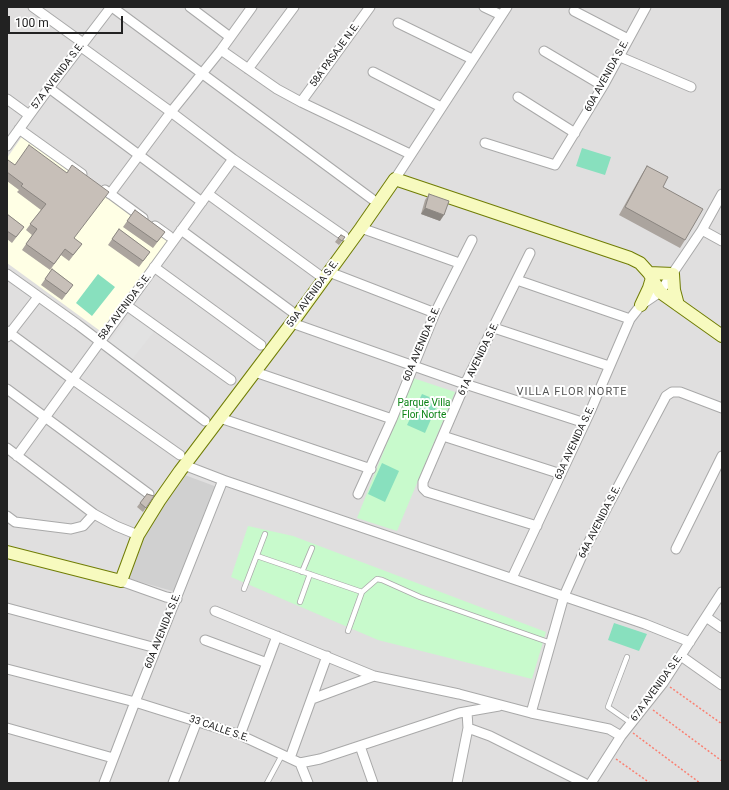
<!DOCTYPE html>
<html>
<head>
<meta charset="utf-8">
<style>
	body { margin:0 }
	#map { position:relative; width:729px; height:790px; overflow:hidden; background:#f2efe9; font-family:Roboto,sans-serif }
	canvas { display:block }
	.frame { position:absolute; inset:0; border:8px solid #222; pointer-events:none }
	.scale { position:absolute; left:8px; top:16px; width:115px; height:18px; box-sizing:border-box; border:2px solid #222; border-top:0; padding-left:5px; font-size:12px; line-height:14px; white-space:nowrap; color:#222; -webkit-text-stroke:3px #fff; paint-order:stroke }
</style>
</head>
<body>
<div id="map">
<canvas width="729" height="790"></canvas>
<div class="frame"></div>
<div class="scale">100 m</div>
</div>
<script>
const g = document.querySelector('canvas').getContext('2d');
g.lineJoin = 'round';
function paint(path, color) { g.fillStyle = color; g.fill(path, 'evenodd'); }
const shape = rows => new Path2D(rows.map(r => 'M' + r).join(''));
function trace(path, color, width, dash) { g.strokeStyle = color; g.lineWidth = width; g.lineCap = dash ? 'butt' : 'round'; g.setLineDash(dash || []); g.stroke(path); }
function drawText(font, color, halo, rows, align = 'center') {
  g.font = font + ' Roboto,sans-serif'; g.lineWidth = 4; g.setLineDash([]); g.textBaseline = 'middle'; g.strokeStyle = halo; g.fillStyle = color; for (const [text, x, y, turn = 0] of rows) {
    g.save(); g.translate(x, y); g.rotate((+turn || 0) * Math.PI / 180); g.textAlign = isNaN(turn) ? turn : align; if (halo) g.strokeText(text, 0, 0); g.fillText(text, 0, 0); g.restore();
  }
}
paint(shape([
	[7,7,722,7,722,783,7,783]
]), '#e0dfdf');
paint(shape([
	[23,135,168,240,103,333,7,263,7,158]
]), '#ffffe5');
paint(shape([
	[182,474,217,487,176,592,126,578,139,540]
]), '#d0d0d0');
paint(shape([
	[413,378,455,392,397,531,357,518],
	[248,526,293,536,546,632,532,679,378,640,231,577]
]), '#c8facc');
paint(shape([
	[582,148,611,157,605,175,576,166],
	[98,274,115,287,92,316,76,303],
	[422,394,439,401,425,433,407,425],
	[382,463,399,471,385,502,368,494],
	[614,623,647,634,639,651,608,640]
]), '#88e0be');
paint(shape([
	[134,310,157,328,130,362,107,345]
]), '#e2e2e2');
const lane = shape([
	[257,556,362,592],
	[302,572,312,548],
	[244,589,265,534],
	[300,602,310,574],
	[348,631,362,592,377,579,382,580,420,597,551,643],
	[627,657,608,707,631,723],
	[267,783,282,755]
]);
const street = shape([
	[33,7,83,43],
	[112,7,372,199],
	[190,7,230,37],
	[484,7,501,15],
	[574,11,628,39],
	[398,23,472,59],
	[80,46,171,112,233,159,344,236],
	[221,50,277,89,301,102,410,154],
	[544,51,603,86],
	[618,56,691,87],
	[248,69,294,7],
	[373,72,441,107],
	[49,88,202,202],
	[518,97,575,133],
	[7,99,29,115],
	[301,102,370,7],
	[19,129,82,174],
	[485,143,555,165,603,86,646,7],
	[7,146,49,88,111,7],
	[395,179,507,7],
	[105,190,143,218],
	[110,194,171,112,221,50,252,7],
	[208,194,319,275],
	[155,226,169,236],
	[361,228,459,263],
	[181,230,291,311],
	[702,230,722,241],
	[530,253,465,384,423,482,423,488,427,492,537,526],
	[154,267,261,345],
	[329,272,435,313],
	[7,274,77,324,205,421],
	[517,280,630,319],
	[126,305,231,380],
	[292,323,459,382,585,423],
	[494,328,609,366],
	[7,331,72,379,180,455],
	[7,337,38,297],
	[255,372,392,419],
	[7,389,149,494],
	[220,418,371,469],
	[443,436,561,474],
	[7,448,94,514,116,526,138,535],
	[17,456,233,159],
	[184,465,223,480,645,624,690,642],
	[358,494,392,419,435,313,472,240],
	[7,516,15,522,71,529,83,526,94,514],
	[676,549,722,456],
	[512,578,590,412,630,319,641,305,660,292,702,230,722,194],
	[121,581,166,597,177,599],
	[7,608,156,648],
	[215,611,374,676,459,694,531,713,609,729,621,736],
	[706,617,722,628],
	[205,640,267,663],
	[681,656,722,685],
	[7,669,135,702,240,735,300,763],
	[312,699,374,676],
	[531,713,564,596,584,551,664,400,666,396,672,392,680,392,722,408],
	[7,728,113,758],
	[468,728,490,736,584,783],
	[240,735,277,636],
	[360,746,373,783],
	[290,758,327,656],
	[300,763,320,759,459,713,499,706],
	[300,763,308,783],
	[104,783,135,702,223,480],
	[173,783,197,721],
	[457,783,468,728,467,712],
	[591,783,621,736,663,683,722,592]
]);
const secondary = shape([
	[649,273,673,274,674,290,678,305],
	[641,305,649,288,652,278],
	[7,552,121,581,138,535,159,501,180,471,297,316,361,228,395,179,630,258,640,263,649,273,660,292,722,336]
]);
trace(lane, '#a9a9a9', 6);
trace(street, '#a9a9a9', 11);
trace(secondary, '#707d05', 14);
trace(shape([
	[670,687,722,724],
	[653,710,722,761],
	[633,733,700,783],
	[616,759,650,783]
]), '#fa8072', 1.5, [2, 2]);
trace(lane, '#fff', 4.5);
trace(street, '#fff', 9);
trace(secondary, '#f7fabf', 12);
paint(shape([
	[7,161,15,165,74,239,82,244,69,261,61,255,50,270,22,250,32,235,26,230,41,210,17,192,19,190,7,181],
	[647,166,663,187,685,240,680,248,619,215,642,174],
	[429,194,440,221,421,214,425,200],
	[135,210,165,232,153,248,123,227],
	[7,214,24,227,12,243,7,239],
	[119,229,150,252,139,267,108,245],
	[345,237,339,245,335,242,338,238],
	[52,269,73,285,62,300,41,285],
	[154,496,143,512,137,507,140,503]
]), '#aba49e');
paint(shape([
	[425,208,444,215,440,221,421,214]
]), '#8b8681');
const building = shape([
	[29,145,67,173,72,165,109,192,74,238,82,244,73,255,65,249,54,264,26,244,37,229,30,224,46,204,21,186,23,184,7,172,7,161,8,160,15,165,29,145],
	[647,166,668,177,663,187,703,209,685,240,625,207,647,166],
	[429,194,449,201,444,215,425,208,429,194],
	[135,210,165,232,157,242,127,221,135,210],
	[7,214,24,227,16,237,7,231,7,214],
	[119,229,150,252,143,261,112,239,119,229],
	[341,235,345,237,342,241,338,238,341,235],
	[52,269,73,285,66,294,45,279,52,269],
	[147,494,154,496,146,508,140,503,147,494]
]);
paint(building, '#c7bfb8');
trace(building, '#8b8681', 1);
drawText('10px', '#222', '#fff', [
	["58A PASAJE N.E.",335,55,-54],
	["57A AVENIDA S.E.",58,76,-53],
	["60A AVENIDA S.E.",607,76,-61],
	["59A AVENIDA S.E.",313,294,-54],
	["58A AVENIDA S.E.",125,307,-53],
	["60A AVENIDA S.E.",422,344,-67],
	["61A AVENIDA S.E.",479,359,-64],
	["63A AVENIDA S.E.",575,443,-65],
	["64A AVENIDA S.E.",600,522,-63],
	["60A AVENIDA S.E.",163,631,-68],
	["67A AVENIDA S.E.",657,688,-54],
	["33 CALLE S.E.",219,729,19]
]);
drawText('10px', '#0c8416', '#fff', [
	["Parque Villa",424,403],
	["Flor Norte",424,415]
]);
g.letterSpacing = '1px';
drawText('11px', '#555', '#fff', [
	["VILLA FLOR NORTE",572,392]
]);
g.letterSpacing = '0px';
</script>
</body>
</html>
